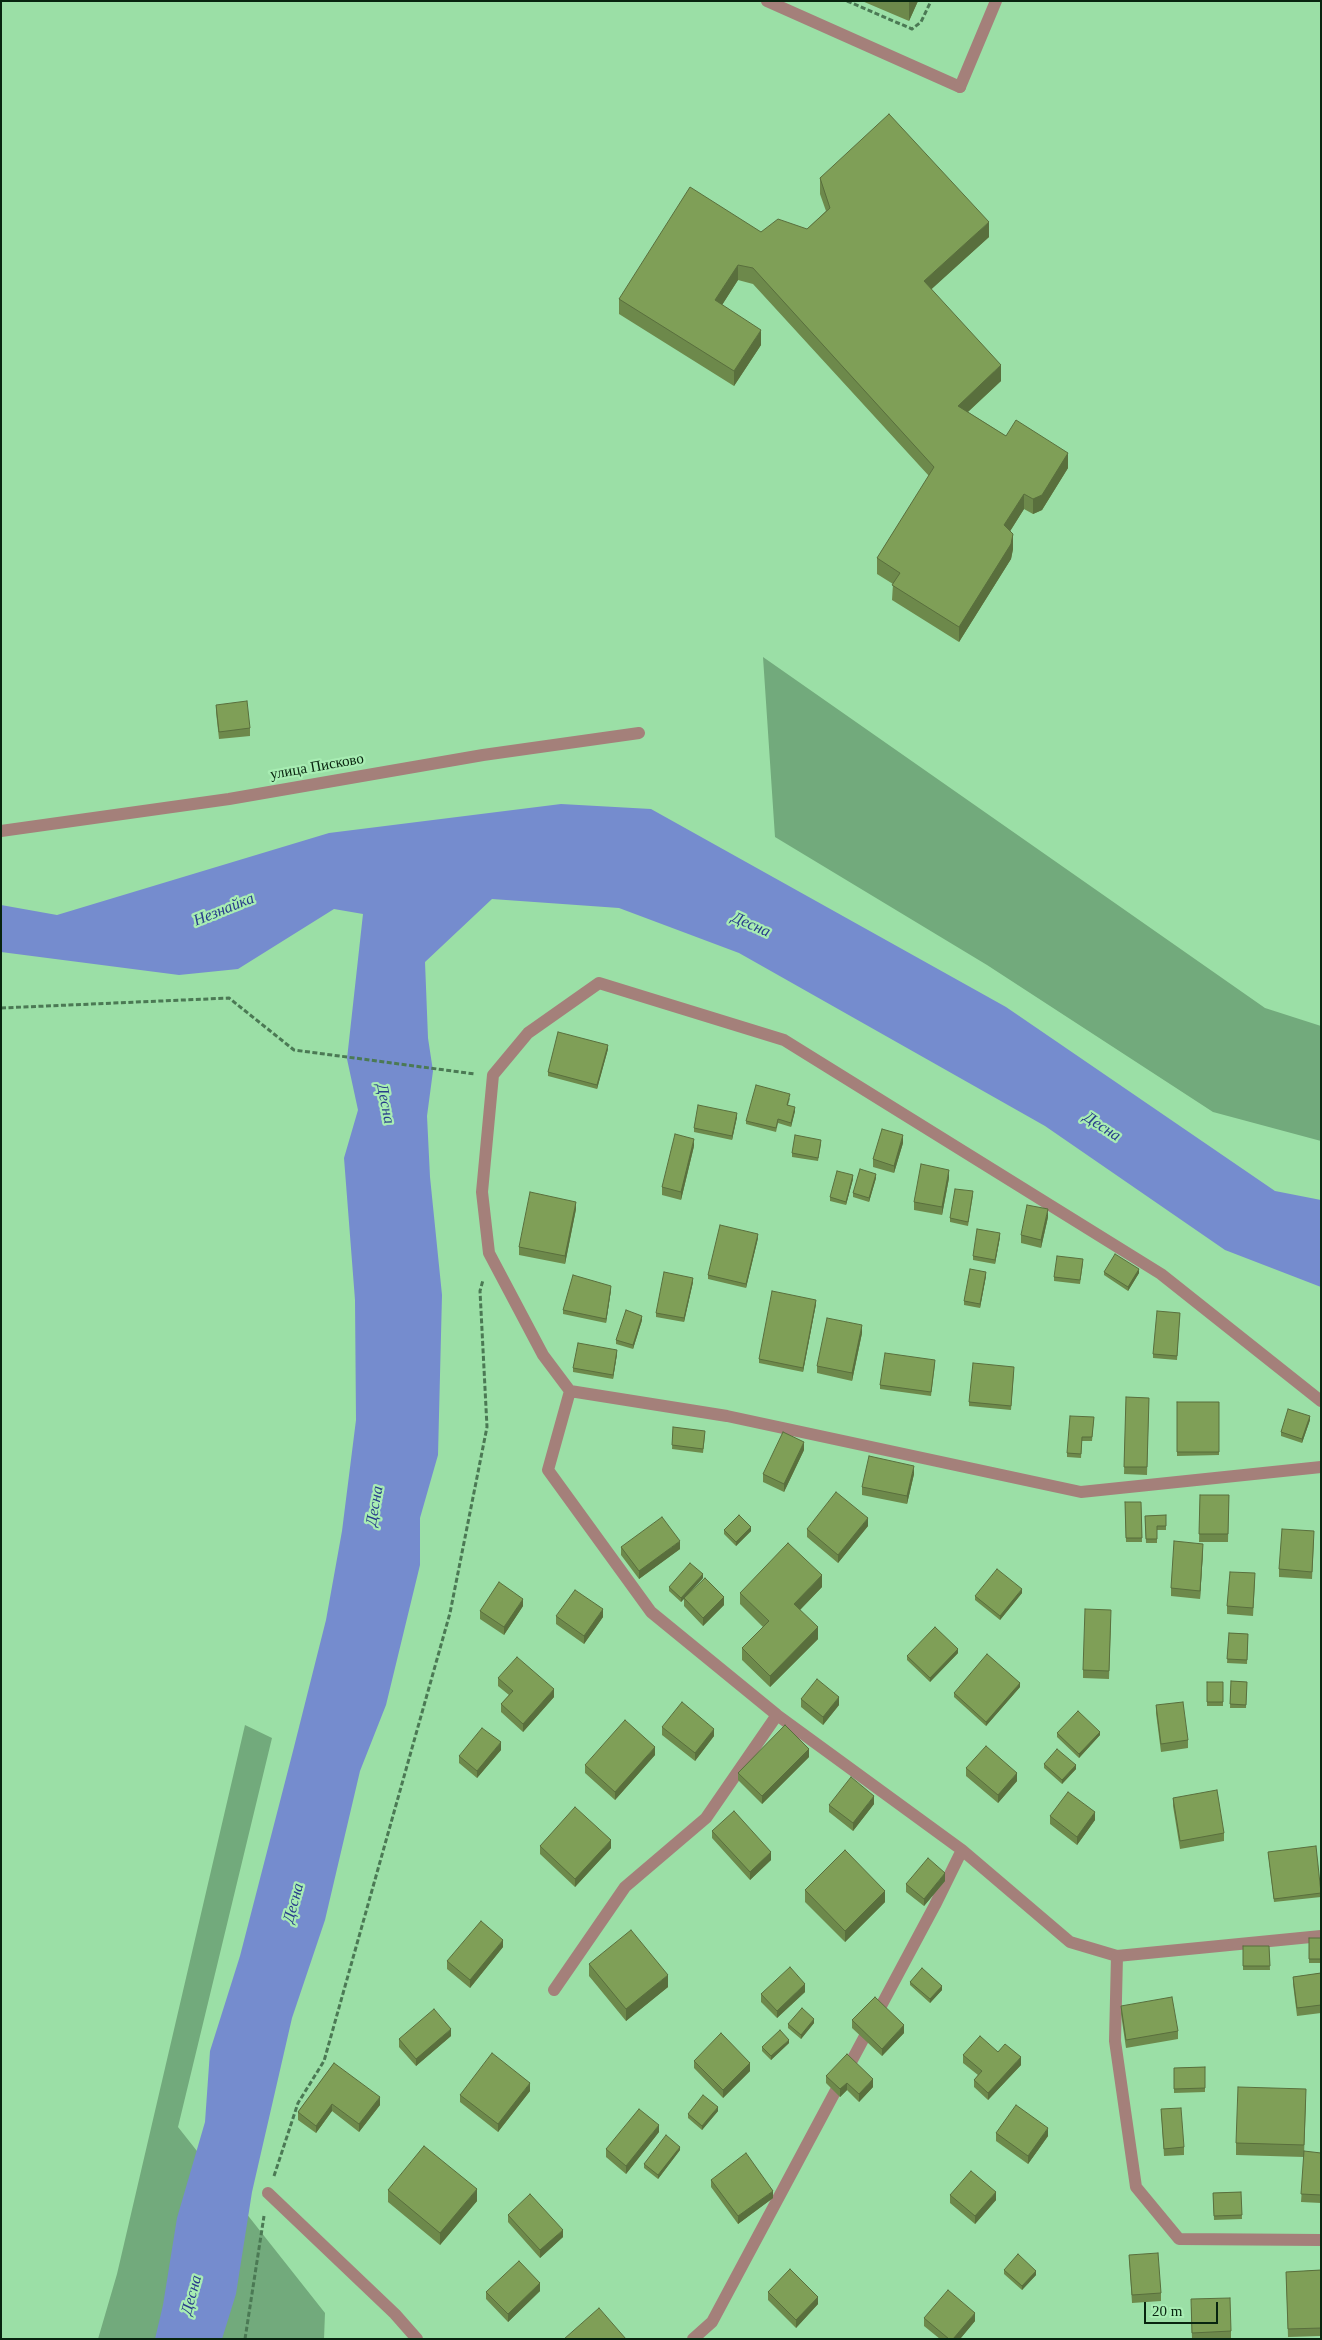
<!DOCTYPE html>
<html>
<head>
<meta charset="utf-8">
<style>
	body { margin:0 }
	#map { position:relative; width:1322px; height:2340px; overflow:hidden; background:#9bdfa6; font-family:"Times New Roman",serif }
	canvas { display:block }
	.frame { position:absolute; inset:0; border:2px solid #08240f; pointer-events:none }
	.scale { position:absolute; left:1144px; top:2302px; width:74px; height:22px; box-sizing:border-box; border:2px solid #08240f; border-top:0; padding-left:6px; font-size:15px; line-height:18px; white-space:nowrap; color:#08240f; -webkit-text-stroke:4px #a8edb3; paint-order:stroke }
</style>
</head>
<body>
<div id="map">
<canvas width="1322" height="2340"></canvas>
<div class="frame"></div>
<div class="scale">20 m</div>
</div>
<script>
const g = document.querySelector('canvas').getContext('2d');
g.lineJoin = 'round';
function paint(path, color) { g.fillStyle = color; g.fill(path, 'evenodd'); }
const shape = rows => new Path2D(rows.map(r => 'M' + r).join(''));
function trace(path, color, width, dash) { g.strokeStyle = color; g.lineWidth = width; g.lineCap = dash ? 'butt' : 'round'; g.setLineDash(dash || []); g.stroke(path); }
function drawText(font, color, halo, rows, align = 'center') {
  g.font = font + ' "Times New Roman",serif'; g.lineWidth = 4.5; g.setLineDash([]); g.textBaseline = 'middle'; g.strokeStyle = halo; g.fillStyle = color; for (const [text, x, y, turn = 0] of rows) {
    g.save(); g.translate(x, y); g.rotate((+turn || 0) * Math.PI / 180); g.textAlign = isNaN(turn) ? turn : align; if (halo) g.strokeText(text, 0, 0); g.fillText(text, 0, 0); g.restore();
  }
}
paint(shape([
	[763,657,1265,1008,1321,1026,1321,1141,1213,1112,987,965,775,837],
	[245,1725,272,1738,178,2127,325,2313,324,2339,98,2339,117,2274]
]), '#72aa7c');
paint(shape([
	[561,804,651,809,1006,1007,1275,1191,1321,1200,1321,1287,1225,1250,1045,1126,739,953,619,908,492,899,425,962,428,1038,433,1071,427,1116,430,1177,442,1295,438,1455,420,1518,420,1565,386,1705,360,1771,325,1920,292,2018,252,2192,236,2294,222,2339,155,2339,163,2305,177,2218,205,2122,210,2051,240,1956,293,1751,326,1620,342,1531,356,1420,355,1300,344,1158,358,1110,347,1059,363,914,334,909,238,969,179,975,1,952,1,905,57,915,329,833]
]), '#758cce');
trace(shape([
	[847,1,912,29,921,22,931,1],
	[1,1008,229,998,294,1050,475,1074],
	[274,2176,298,2103,324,2061,450,1613,487,1427,480,1291,483,1280],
	[245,2339,264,2216]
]), '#4b7954', 3, [5, 2.5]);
trace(shape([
	[767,1,960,87],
	[570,1391,543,1355,489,1253,482,1192,493,1075,528,1033,599,983,784,1040,1161,1274,1321,1401],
	[1321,1467,1081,1492,727,1416,570,1391,548,1470,651,1612,777,1715,962,1850,1070,1942,1117,1956,1321,1936],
	[1117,1956,1115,2041,1136,2187,1179,2239,1321,2240],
	[554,1990,625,1887,706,1818,777,1715],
	[268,2193,395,2314,417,2339],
	[693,2339,712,2322,935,1905,962,1850]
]), '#a4807a', 12);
trace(shape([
	[960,87,996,1],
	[1,831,229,799,483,755,639,733]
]), '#a4807a', 12);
paint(shape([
	[862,1,918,1,909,21],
	[820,178,989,237,931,289,1001,381,968,412,1006,436,1068,468,1042,510,1033,514,1024,509,1010,531,1013,549,1011,559,959,642,892,600,893,584,877,574,877,558,929,476,753,284,738,280,722,305,761,345,734,386,619,314,619,299,761,232,807,229,826,211,820,194],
	[216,705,250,728,250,736,219,739,216,712],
	[608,1049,597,1089,548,1076,548,1072],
	[790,1098,788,1105,795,1111,791,1127,778,1123,776,1132,746,1124,746,1121],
	[737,1117,732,1140,694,1132,694,1128],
	[903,1143,894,1173,873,1167,873,1159],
	[821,1144,818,1161,792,1157,792,1153],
	[694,1146,681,1200,662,1195,662,1187],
	[876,1178,869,1202,853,1197,853,1193],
	[949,1178,942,1215,914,1210,914,1202],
	[853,1179,846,1205,830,1201,830,1197],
	[973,1195,968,1226,950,1222,950,1218],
	[576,1209,565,1264,519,1255,519,1247],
	[1048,1217,1041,1248,1021,1243,1021,1235],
	[1000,1237,995,1264,973,1260,973,1256],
	[758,1238,746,1288,708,1279,708,1275],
	[1083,1263,1080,1284,1054,1281,1054,1277],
	[1104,1272,1139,1273,1128,1291,1104,1275],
	[986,1276,980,1308,964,1305,964,1301],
	[693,1282,684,1322,656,1317,656,1313],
	[611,1290,606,1323,563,1314,563,1310],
	[816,1304,803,1372,759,1363,759,1359],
	[1180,1313,1177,1360,1153,1358,1153,1354],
	[642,1320,633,1349,616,1344,616,1340],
	[862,1333,852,1381,817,1373,817,1366],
	[617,1354,613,1379,573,1372,573,1368],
	[935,1364,931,1396,880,1389,880,1385],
	[1014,1371,1011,1410,969,1406,969,1402],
	[1126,1397,1149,1398,1147,1475,1124,1474],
	[1177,1402,1219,1402,1219,1455,1177,1456],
	[1094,1417,1092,1441,1082,1441,1081,1458,1067,1457,1067,1453],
	[1310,1420,1302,1443,1281,1436,1281,1432],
	[673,1427,705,1435,703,1453,672,1449],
	[804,1450,784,1492,763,1482,763,1474],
	[914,1474,907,1504,862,1495,862,1487],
	[1200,1495,1229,1495,1228,1542,1199,1542],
	[1125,1502,1141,1502,1142,1542,1126,1542],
	[1166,1515,1166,1530,1157,1530,1157,1543,1146,1543,1145,1516],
	[868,1526,838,1563,807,1537,807,1529],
	[724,1530,751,1531,736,1546,724,1534],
	[1314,1539,1312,1579,1279,1577,1279,1569],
	[621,1547,680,1549,639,1579,621,1555],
	[1203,1551,1200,1599,1171,1596,1171,1588],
	[703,1578,689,1593,724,1605,703,1626,684,1606,684,1599,681,1602,669,1591,669,1587],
	[1255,1581,1253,1616,1227,1614,1227,1606],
	[822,1587,800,1610,818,1639,770,1687,742,1660,742,1648,763,1627,740,1604,740,1593],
	[1022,1593,1000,1620,975,1600,975,1596],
	[523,1606,504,1635,480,1619,480,1611],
	[556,1616,603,1617,584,1644,556,1624],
	[1111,1618,1109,1679,1083,1678,1083,1670],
	[1229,1633,1248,1634,1247,1664,1227,1663],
	[958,1653,930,1682,907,1660,907,1656],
	[498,1678,554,1697,523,1732,501,1712,501,1704,509,1695,498,1686],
	[1231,1681,1247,1682,1246,1708,1230,1708],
	[1207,1682,1223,1682,1223,1706,1207,1706],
	[1020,1687,986,1726,954,1697,954,1693],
	[801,1699,839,1705,823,1725,801,1707],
	[1156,1705,1188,1740,1188,1748,1161,1752,1156,1713],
	[662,1727,714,1736,695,1761,662,1735],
	[1057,1733,1100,1735,1079,1758,1057,1737],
	[501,1750,477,1778,459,1763,459,1756],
	[655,1755,615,1800,585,1773,585,1765],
	[809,1757,762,1804,738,1780,738,1773],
	[1044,1764,1076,1769,1062,1784,1044,1768],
	[966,1768,1017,1781,998,1803,966,1776],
	[1173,1798,1224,1833,1224,1841,1180,1849,1173,1806],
	[874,1804,853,1831,829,1812,829,1805],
	[1050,1816,1095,1820,1077,1845,1050,1824],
	[712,1831,771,1860,750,1880,712,1838],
	[540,1846,611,1848,575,1887,540,1854],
	[1268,1852,1321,1889,1321,1897,1274,1902],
	[945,1881,924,1906,906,1892,906,1884],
	[805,1890,885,1902,845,1942,805,1902],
	[1309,1938,1321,1938,1321,1963,1309,1963],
	[1243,1946,1269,1946,1270,1970,1243,1970],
	[503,1947,470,1988,447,1969,447,1961],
	[589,1964,668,1987,626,2021,589,1976],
	[1321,1973,1321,2013,1297,2016,1293,1984,1293,1977],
	[910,1982,942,1990,930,2003,910,1985],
	[805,1992,777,2018,761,2002,761,1994],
	[1121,2006,1178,2031,1178,2039,1126,2048,1121,2014],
	[852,2020,904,2033,882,2056,852,2028],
	[814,2023,801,2039,788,2028,788,2024],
	[451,2036,416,2066,399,2047,399,2039],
	[789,2043,771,2060,762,2051,762,2047],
	[998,2052,1021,2065,988,2100,974,2087,974,2080,978,2075,963,2063,963,2055],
	[694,2061,750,2071,723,2098,694,2068],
	[334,2063,380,2105,359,2132,332,2111,316,2133,298,2120,298,2112],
	[1205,2067,1205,2092,1174,2093,1174,2068],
	[826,2076,873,2087,859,2102,847,2090,840,2097,826,2083],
	[530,2091,498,2132,460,2102,460,2095],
	[1306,2100,1304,2155,1321,2153,1321,2203,1301,2202,1304,2157,1236,2155,1236,2143],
	[1161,2109,1184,2147,1184,2155,1164,2156],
	[718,2111,702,2130,688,2118,688,2114],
	[659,2132,626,2174,606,2157,606,2149],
	[996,2133,1048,2136,1028,2164,996,2141],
	[680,2150,658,2179,644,2168,644,2164],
	[711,2180,773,2198,738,2224,711,2187],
	[388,2190,477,2201,440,2245,388,2202],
	[1241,2192,1242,2219,1214,2220,1213,2193],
	[950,2195,996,2200,975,2224,950,2203],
	[508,2215,563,2237,540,2258,508,2222],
	[1129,2255,1161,2293,1161,2301,1132,2303],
	[1004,2270,1036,2275,1022,2290,1004,2274],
	[1321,2270,1321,2336,1288,2337,1286,2272],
	[540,2291,508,2322,486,2299,486,2292],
	[768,2292,818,2304,796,2328,768,2300],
	[1191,2307,1231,2331,1231,2339,1192,2339],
	[924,2318,975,2321,960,2339,940,2339,924,2326]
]), '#6d894b');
paint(shape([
	[909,1,918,1,909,21],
	[989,222,989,237,924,296,924,281],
	[738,265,738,280,715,316,715,300],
	[761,330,761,345,734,386,734,371],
	[1001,365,1001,381,958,421,958,406],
	[1068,453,1068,468,1042,510,1033,514,1033,499],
	[1024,494,1024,509,1004,541,1004,525],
	[1013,534,1013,549,1011,559,959,642,959,627],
	[608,1045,608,1049,597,1089,597,1085],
	[795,1107,795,1111,791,1127,791,1123],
	[737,1113,737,1117,732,1140,732,1136],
	[903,1135,903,1143,894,1173,894,1166],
	[694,1139,694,1146,681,1200,681,1192],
	[949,1170,949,1178,942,1215,942,1207],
	[876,1174,876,1178,869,1202,869,1198],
	[853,1175,853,1179,846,1205,846,1202],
	[576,1202,576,1209,565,1264,565,1256],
	[1048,1209,1048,1217,1041,1248,1041,1240],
	[1000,1233,1000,1237,995,1264,995,1260],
	[758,1234,758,1238,746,1288,746,1284],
	[1139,1269,1139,1273,1128,1291,1128,1287],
	[986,1272,986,1276,980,1308,980,1304],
	[693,1278,693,1282,684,1322,684,1318],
	[611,1286,611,1290,606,1323,606,1319],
	[816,1300,816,1304,803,1372,803,1368],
	[642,1316,642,1320,633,1349,633,1345],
	[862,1325,862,1333,852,1381,852,1373],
	[617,1350,617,1354,613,1379,613,1375],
	[1310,1416,1310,1420,1302,1443,1302,1439],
	[804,1442,804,1450,784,1492,784,1484],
	[914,1466,914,1474,907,1504,907,1496],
	[868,1518,868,1526,838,1563,838,1555],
	[751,1527,751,1531,736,1546,736,1542],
	[680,1541,680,1549,639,1579,639,1571],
	[1203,1544,1203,1551,1200,1599,1200,1591],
	[703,1574,703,1578,681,1602,681,1598],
	[822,1575,822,1587,794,1616,794,1604],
	[1022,1589,1022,1593,1000,1620,1000,1616],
	[724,1597,724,1605,703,1626,703,1618],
	[523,1599,523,1606,504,1635,504,1627],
	[603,1609,603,1617,584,1644,584,1636],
	[818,1627,818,1639,770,1687,770,1676],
	[958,1649,958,1653,930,1682,930,1678],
	[1020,1683,1020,1687,986,1726,986,1722],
	[554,1689,554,1697,523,1732,523,1724],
	[839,1697,839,1705,823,1725,823,1717],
	[714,1729,714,1736,695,1761,695,1753],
	[1100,1732,1100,1735,1079,1758,1079,1754],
	[501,1742,501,1750,477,1778,477,1771],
	[655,1747,655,1755,615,1800,615,1792],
	[809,1749,809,1757,762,1804,762,1796],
	[1076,1765,1076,1769,1062,1784,1062,1780],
	[1017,1773,1017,1781,998,1803,998,1795],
	[874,1796,874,1804,853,1831,853,1823],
	[1095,1812,1095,1820,1077,1845,1077,1837],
	[611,1840,611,1848,575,1887,575,1879],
	[771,1852,771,1860,750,1880,750,1872],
	[945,1873,945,1881,924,1906,924,1899],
	[885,1891,885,1902,845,1942,845,1931],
	[503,1940,503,1947,470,1988,470,1980],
	[668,1975,668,1987,626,2021,626,2009],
	[805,1984,805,1992,777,2018,777,2011],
	[942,1986,942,1990,930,2003,930,1999],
	[814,2019,814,2023,801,2039,801,2035],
	[904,2025,904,2033,882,2056,882,2049],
	[451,2029,451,2036,416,2066,416,2059],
	[789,2040,789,2043,771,2060,771,2056],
	[1021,2057,1021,2065,988,2100,988,2093],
	[750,2063,750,2071,723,2098,723,2090],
	[873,2079,873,2087,859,2102,859,2094],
	[530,2083,530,2091,498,2132,498,2124],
	[847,2083,847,2090,840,2097,840,2089],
	[380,2097,380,2105,359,2132,359,2124],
	[332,2104,332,2111,316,2133,316,2126],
	[718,2107,718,2111,702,2130,702,2126],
	[659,2125,659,2132,626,2174,626,2166],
	[1048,2128,1048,2136,1028,2164,1028,2156],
	[680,2147,680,2150,658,2179,658,2175],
	[477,2189,477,2201,440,2245,440,2233],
	[773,2191,773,2198,738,2224,738,2216],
	[996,2192,996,2200,975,2224,975,2216],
	[563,2230,563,2237,540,2258,540,2250],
	[1036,2271,1036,2275,1022,2290,1022,2286],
	[540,2283,540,2291,508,2322,508,2314],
	[818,2297,818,2304,796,2328,796,2320],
	[975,2313,975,2321,960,2339,953,2339]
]), '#596f3d');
const building = shape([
	[889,114,989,222,924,281,1001,365,958,406,1006,436,1016,420,1068,453,1042,495,1033,499,1024,494,1004,525,1013,534,1011,544,959,627,892,585,900,573,877,558,934,467,753,268,738,265,715,300,761,330,734,371,619,299,690,187,761,232,778,219,807,229,830,208,820,178,889,114],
	[247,701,250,728,219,732,216,705,247,701],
	[558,1032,608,1045,597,1085,548,1072,558,1032],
	[756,1085,790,1094,787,1105,795,1107,791,1123,778,1119,776,1128,746,1121,756,1085],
	[698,1105,737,1113,732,1136,694,1128,698,1105],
	[882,1129,903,1135,894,1166,873,1159,882,1129],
	[675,1134,694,1139,681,1192,662,1187,675,1134],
	[795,1135,821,1140,818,1158,792,1153,795,1135],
	[921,1164,949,1170,942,1207,914,1202,921,1164],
	[860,1169,876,1174,869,1198,853,1193,860,1169],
	[837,1171,853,1175,846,1202,830,1197,837,1171],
	[955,1189,973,1191,968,1222,950,1218,955,1189],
	[530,1192,576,1202,565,1256,519,1247,530,1192],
	[1027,1205,1048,1209,1041,1240,1021,1235,1027,1205],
	[720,1225,758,1234,746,1284,708,1275,720,1225],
	[977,1229,1000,1233,995,1260,973,1256,977,1229],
	[1115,1254,1139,1269,1128,1287,1104,1272,1115,1254],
	[1057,1256,1083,1259,1080,1280,1054,1277,1057,1256],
	[970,1269,986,1272,980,1304,964,1301,970,1269],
	[664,1272,693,1278,684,1318,656,1313,664,1272],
	[573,1275,611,1286,606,1319,563,1310,573,1275],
	[772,1291,816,1300,803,1368,759,1359,772,1291],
	[626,1310,642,1316,633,1345,616,1340,626,1310],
	[1157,1311,1180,1313,1177,1356,1153,1354,1157,1311],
	[827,1318,862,1325,852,1373,817,1366,827,1318],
	[578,1343,617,1350,613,1375,573,1368,578,1343],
	[885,1353,935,1360,931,1392,880,1385,885,1353],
	[973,1363,1014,1367,1011,1406,969,1402,973,1363],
	[1126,1397,1149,1398,1147,1467,1124,1467,1126,1397],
	[1177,1402,1219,1402,1219,1452,1177,1452,1177,1402],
	[1288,1409,1310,1416,1302,1439,1281,1432,1288,1409],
	[1070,1416,1094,1417,1092,1437,1082,1437,1081,1454,1067,1453,1070,1416],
	[673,1427,705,1431,703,1449,672,1445,673,1427],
	[783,1432,804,1442,784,1484,763,1474,783,1432],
	[869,1456,914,1466,907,1496,862,1487,869,1456],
	[836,1492,868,1518,838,1555,807,1529,836,1492],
	[1200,1495,1229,1495,1228,1534,1199,1534,1200,1495],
	[1125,1502,1141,1502,1142,1538,1126,1538,1125,1502],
	[739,1515,751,1527,736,1542,724,1530,739,1515],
	[1166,1515,1166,1526,1157,1526,1157,1539,1146,1539,1145,1516,1166,1515],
	[662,1517,680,1541,639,1571,621,1547,662,1517],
	[1282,1529,1314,1531,1312,1572,1279,1569,1282,1529],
	[1174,1541,1203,1544,1200,1591,1171,1588,1174,1541],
	[788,1543,822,1575,794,1604,818,1627,770,1676,742,1648,769,1621,740,1593,788,1543],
	[690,1563,703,1574,681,1598,669,1587,690,1563],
	[997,1569,1022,1589,1000,1616,975,1596,997,1569],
	[1230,1572,1255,1573,1253,1608,1227,1606,1230,1572],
	[705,1578,724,1597,703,1618,684,1598,705,1578],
	[499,1582,523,1599,504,1627,480,1611,499,1582],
	[575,1590,603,1609,584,1636,556,1616,575,1590],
	[1085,1609,1111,1610,1109,1671,1083,1670,1085,1609],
	[935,1627,958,1649,930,1678,907,1656,935,1627],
	[1229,1633,1248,1634,1247,1660,1227,1659,1229,1633],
	[987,1654,1020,1683,986,1722,954,1693,987,1654],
	[517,1657,554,1689,523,1724,501,1704,513,1691,498,1678,517,1657],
	[817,1679,839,1697,823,1717,801,1699,817,1679],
	[1231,1681,1247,1682,1246,1705,1230,1704,1231,1681],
	[1207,1682,1223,1682,1223,1702,1207,1702,1207,1682],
	[682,1702,714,1729,695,1753,662,1727,682,1702],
	[1183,1702,1188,1740,1161,1744,1156,1705,1183,1702],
	[1078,1711,1100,1732,1079,1754,1057,1733,1078,1711],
	[625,1720,655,1747,615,1792,585,1765,625,1720],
	[785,1725,809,1749,762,1796,738,1773,785,1725],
	[482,1728,501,1742,477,1771,459,1756,482,1728],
	[986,1746,1017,1773,998,1795,966,1768,986,1746],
	[1057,1749,1076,1765,1062,1780,1044,1764,1057,1749],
	[851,1777,874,1796,853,1823,829,1805,851,1777],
	[1217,1790,1224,1833,1180,1841,1173,1798,1217,1790],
	[1068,1792,1095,1812,1077,1837,1050,1816,1068,1792],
	[575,1807,611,1840,575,1879,540,1846,575,1807],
	[734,1811,771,1852,750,1872,712,1831,734,1811],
	[1316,1846,1321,1893,1274,1899,1268,1852,1316,1846],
	[845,1850,885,1891,845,1931,805,1890,845,1850],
	[928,1858,945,1873,924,1899,906,1884,928,1858],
	[481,1921,503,1940,470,1980,447,1961,481,1921],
	[631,1930,668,1975,626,2009,589,1964,631,1930],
	[1309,1938,1321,1938,1321,1959,1309,1959,1309,1938],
	[1243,1946,1269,1946,1270,1966,1243,1966,1243,1946],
	[790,1967,805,1984,777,2011,761,1994,790,1967],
	[922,1968,942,1986,930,1999,910,1982,922,1968],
	[1321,1973,1321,2005,1297,2008,1293,1977,1321,1973],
	[875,1997,904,2025,882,2049,852,2020,875,1997],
	[1172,1997,1178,2031,1126,2040,1121,2006,1172,1997],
	[802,2008,814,2019,801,2035,788,2024,802,2008],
	[434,2009,451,2029,416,2059,399,2039,434,2009],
	[780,2030,789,2040,771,2056,762,2047,780,2030],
	[721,2033,750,2063,723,2090,694,2061,721,2033],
	[980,2036,998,2052,1005,2044,1021,2057,988,2093,974,2080,982,2071,963,2055,980,2036],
	[492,2053,530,2083,498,2124,460,2095,492,2053],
	[847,2054,873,2079,859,2094,847,2083,840,2089,826,2076,847,2054],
	[334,2063,380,2097,359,2124,332,2104,316,2126,298,2112,334,2063],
	[1205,2067,1205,2088,1174,2089,1174,2068,1205,2067],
	[1238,2087,1306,2089,1304,2145,1236,2143,1238,2087],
	[703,2095,718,2107,702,2126,688,2114,703,2095],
	[1016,2105,1048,2128,1028,2156,996,2133,1016,2105],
	[1181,2108,1184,2147,1164,2149,1161,2109,1181,2108],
	[639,2109,659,2125,626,2166,606,2149,639,2109],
	[666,2135,680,2147,658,2175,644,2164,666,2135],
	[424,2146,477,2189,440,2233,388,2190,424,2146],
	[1304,2151,1321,2153,1321,2195,1301,2194,1304,2151],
	[746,2153,773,2191,738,2216,711,2180,746,2153],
	[971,2171,996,2192,975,2216,950,2195,971,2171],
	[1241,2192,1242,2215,1214,2216,1213,2193,1241,2192],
	[530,2194,563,2230,540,2250,508,2215,530,2194],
	[1158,2253,1161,2293,1132,2295,1129,2255,1158,2253],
	[1018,2254,1036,2271,1022,2286,1004,2270,1018,2254],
	[519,2261,540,2283,508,2314,486,2292,519,2261],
	[790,2269,818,2297,796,2320,768,2292,790,2269],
	[1321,2270,1321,2328,1288,2329,1286,2272,1321,2270],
	[948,2290,975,2313,953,2339,949,2339,924,2318,948,2290],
	[1230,2298,1231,2331,1192,2333,1191,2299,1230,2298],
	[599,2308,626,2339,564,2339,599,2308]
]);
paint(building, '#7f9f57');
trace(building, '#596f3d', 1);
drawText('15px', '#08240f', '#a8edb3', [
	["улица Писково",317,767,-10]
]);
drawText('italic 16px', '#283c8a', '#a8edb3', [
	["Незнайка",224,910,-22],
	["Десна",751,925,24],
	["Десна",385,1104,79],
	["Десна",1102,1127,33],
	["Десна",375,1506,-80],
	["Десна",294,1903,-75],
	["Десна",192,2295,-75]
]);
</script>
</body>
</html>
